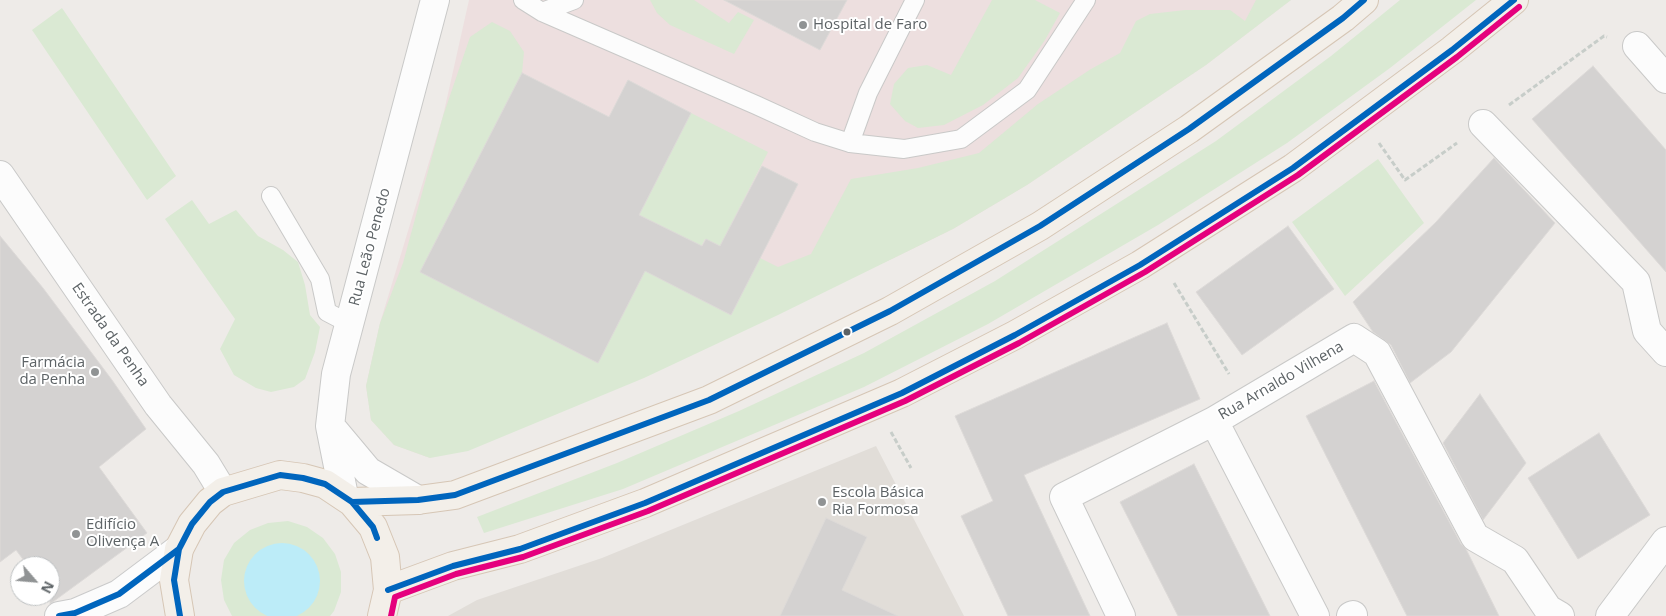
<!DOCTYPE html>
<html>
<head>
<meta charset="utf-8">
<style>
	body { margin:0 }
	#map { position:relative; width:1666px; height:616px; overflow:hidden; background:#eeebe8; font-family:"Open Sans",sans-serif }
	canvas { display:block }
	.north { position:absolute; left:10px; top:556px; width:50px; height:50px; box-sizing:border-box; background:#fff; border:1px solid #bec1c2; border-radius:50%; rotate:117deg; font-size:14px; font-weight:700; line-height:20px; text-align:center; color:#5d6366 }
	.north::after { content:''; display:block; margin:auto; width:18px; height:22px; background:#909394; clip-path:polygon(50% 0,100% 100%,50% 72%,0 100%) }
</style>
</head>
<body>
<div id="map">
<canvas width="1666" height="616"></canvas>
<div class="north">N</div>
</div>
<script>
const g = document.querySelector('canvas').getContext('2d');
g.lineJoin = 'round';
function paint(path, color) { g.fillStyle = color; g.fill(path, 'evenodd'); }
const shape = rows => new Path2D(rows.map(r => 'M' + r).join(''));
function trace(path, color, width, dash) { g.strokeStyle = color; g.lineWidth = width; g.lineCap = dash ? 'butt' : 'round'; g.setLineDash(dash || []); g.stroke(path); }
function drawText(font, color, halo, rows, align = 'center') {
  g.font = font + ' "Open Sans",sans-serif'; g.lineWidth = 4; g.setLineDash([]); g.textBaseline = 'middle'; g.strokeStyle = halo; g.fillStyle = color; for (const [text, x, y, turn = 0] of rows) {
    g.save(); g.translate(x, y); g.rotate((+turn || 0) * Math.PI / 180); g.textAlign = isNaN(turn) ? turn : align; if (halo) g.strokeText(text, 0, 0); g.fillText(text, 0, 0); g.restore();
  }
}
paint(shape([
	[876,446,964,616,448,616,477,600,602,558]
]), '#e1ddd8');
paint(shape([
	[469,0,1291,0,1206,65,1027,185,953,229,892,259,430,458,394,445,371,420,366,386,380,323,443,116]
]), '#eddfdf');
paint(shape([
	[650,0,694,0,729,23,738,12,754,20,734,54,670,25,657,13],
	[992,0,1035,0,1060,13,1045,40,1018,78,983,105,944,125,918,128,905,121,890,104,894,84,908,68,927,65,951,75],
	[1256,0,1291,0,1206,65,1027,185,953,229,778,315,644,378,468,451,430,458,394,445,371,420,366,386,380,323,403,263,443,116,470,37,492,22,510,31,524,52,522,73,420,272,598,363,666,229,639,215,691,113,768,152,720,246,705,239,680,288,731,315,760,258,778,267,811,254,851,179,918,168,979,153,1038,104,1091,69,1120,53,1136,21,1150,14,1185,10,1230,10,1245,21],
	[1400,0,1476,0,1390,68,1287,143,1158,225,988,324,864,387,623,489,484,533,477,517,617,463,739,411,864,353,995,281,1216,141,1331,56],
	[62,8,176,176,147,200,32,30],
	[1378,159,1424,223,1345,296,1292,222],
	[192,200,209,224,236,210,258,236,283,250,298,262,305,285,310,315,320,327,315,352,305,379,294,387,271,392,256,388,234,375,220,349,235,319,165,219],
	[288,521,307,527,323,538,335,554,341,572,341,592,334,611,330,616,232,616,224,600,221,580,224,560,234,543,250,530,268,523]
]), '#dae9d3');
paint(shape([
	'244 581a38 38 0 1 1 76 0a38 38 0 1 1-76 0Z'
]), '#bcecf8');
const building = shape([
	[724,0,847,0,820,50,724,0],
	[1593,66,1666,150,1666,272,1532,119,1593,66],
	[522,73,609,117,628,80,691,113,639,215,702,246,706,239,720,246,762,166,798,184,731,315,645,271,598,363,420,272,522,73],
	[1494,158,1555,223,1451,352,1410,383,1391,345,1373,332,1353,302,1436,222,1494,158],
	[1288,226,1334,289,1242,355,1196,292,1288,226],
	[0,236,43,288,112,380,146,429,99,467,147,533,50,604,50,566,28,566,16,550,0,562,0,236],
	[1167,323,1200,399,1024,475,1090,616,1008,616,961,516,993,501,955,416,1167,323],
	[1374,381,1461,544,1466,549,1499,616,1407,616,1306,416,1374,381],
	[1480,394,1526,463,1483,520,1443,443,1480,394],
	[1599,433,1650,515,1578,559,1528,478,1599,433],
	[1194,464,1270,616,1178,616,1120,502,1194,464],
	[826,518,867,537,842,590,898,616,780,616,826,518]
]);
paint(building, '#d4d2d1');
trace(building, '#dddad8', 1);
const service = shape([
	[523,0,542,12,756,105,815,132,850,143,904,149,961,139,1027,90,1086,0],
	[542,12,574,0],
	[850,143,868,93,915,0],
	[271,196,320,279,327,312,350,324]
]);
const minor = shape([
	[1637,46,1666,79],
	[1483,124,1636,282,1647,331,1666,352],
	[1214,421,1315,616],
	[332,428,368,471,418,500],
	[344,496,330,426,336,374,435,0],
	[1121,616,1064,497,1214,421,1354,338,1377,353,1475,537,1515,560,1548,609,1560,616],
	[1351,616,1353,615],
	[1610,616,1666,541]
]);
const tertiary = shape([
	[0,175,158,405,206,464,223,492]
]);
const secondary = shape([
	[59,616,75,613,119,594,179,549]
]);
const primary = shape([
	[352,502,418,500,455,495,709,400,890,311,1040,226,1189,129,1343,18,1364,0],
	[388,590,453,566,520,549,645,503,902,393,1015,335,1140,265,1293,168,1452,50,1514,0],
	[180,616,174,580,179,549,192,524,210,502,223,492,280,475,303,478,325,484,352,502,373,527,385,557,388,590,382,616]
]);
trace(service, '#c9c9c8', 20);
trace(minor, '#c9c9c8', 30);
trace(tertiary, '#c9c9c8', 30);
trace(secondary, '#cacaca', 30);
trace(primary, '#d6c6b5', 30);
trace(shape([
	[1509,105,1604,36,1607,37],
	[1379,143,1405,180,1457,143],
	[1174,283,1229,374],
	[891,432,911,468]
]), '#c7cdc9', 3, [5, 2.5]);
trace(service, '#fcfcfc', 18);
trace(minor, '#fcfcfc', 28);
trace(tertiary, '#fcfcfc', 28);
trace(secondary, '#fcfcfc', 28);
trace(primary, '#f3efe9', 28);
trace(shape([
	[352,502,418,500,455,495,709,400,890,311,1040,226,1189,129,1343,18,1364,0],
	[388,590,453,566,520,549,645,503,902,393,1015,335,1140,265,1293,168,1452,50,1514,0],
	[59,616,75,613,119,594,179,549],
	[180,616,174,580,179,549,192,524,210,502,223,492,280,475,303,478,325,484,352,502,373,527,377,538]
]), '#0065bd', 6);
trace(shape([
	[391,616,395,597,456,574,523,557,648,511,905,401,1019,343,1145,272,1298,175,1457,57,1519,7]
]), '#e5007d', 6);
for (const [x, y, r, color] of [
	[803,25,5,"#909394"],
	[847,332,4.5,"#5d6366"],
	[95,372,5,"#909394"],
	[822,502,5,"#909394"],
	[76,534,5,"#909394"]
]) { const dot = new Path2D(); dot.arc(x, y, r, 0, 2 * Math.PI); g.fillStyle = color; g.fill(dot); trace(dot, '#fff', 2); }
drawText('15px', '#5d6366', '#fff', [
	["Hospital de Faro",813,25],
	["Farmácia",85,363,"right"],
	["da Penha",85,380,"right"],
	["Escola Básica",832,493],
	["Ria Formosa",832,510],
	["Edifício",86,525],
	["Olivença A",86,542]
], 'left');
drawText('15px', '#5d6366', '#fff', [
	["Rua Leão Penedo",370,247,-75],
	["Estrada da Penha",110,335,55],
	["Rua Arnaldo Vilhena",1281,381,-30]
]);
</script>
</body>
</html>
